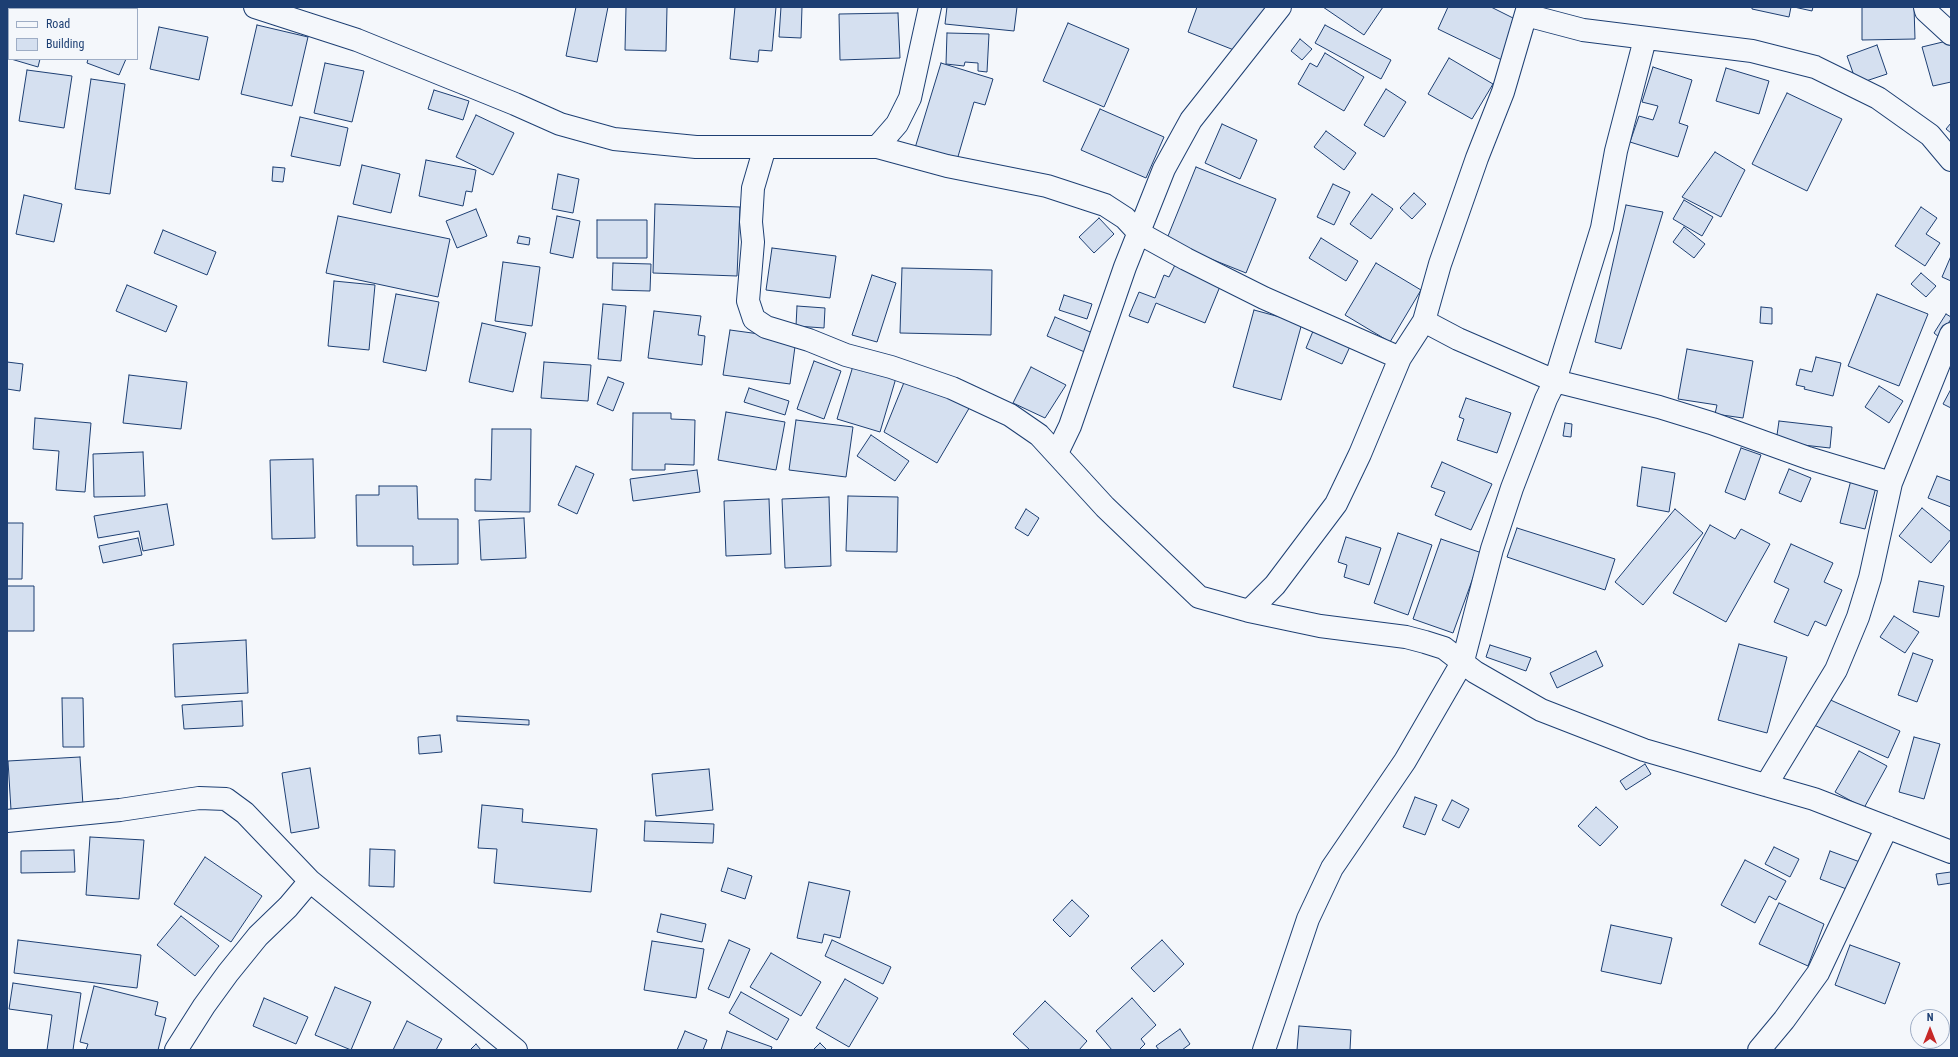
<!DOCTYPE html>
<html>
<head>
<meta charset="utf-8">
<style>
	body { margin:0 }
	#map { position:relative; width:1958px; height:1057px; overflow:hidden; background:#f4f7fb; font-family:"Roboto Condensed",sans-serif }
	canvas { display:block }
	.frame { position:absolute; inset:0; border:8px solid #1d3f73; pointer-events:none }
	.legend { position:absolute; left:8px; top:8px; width:130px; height:52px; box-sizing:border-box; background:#f4f7fb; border:1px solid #9eadc5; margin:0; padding:5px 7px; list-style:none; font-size:12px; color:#1d3f73 }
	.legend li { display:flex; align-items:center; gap:8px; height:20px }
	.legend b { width:20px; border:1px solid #9eadc5 }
	.north { position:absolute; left:1910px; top:1009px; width:40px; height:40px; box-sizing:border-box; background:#f4f7fb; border:1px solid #9eadc5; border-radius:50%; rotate:0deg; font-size:11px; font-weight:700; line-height:16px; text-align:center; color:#1d3f73 }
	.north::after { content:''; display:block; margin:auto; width:14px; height:18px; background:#c62828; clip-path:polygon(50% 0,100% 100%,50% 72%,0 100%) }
</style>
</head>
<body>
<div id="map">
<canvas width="1958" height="1057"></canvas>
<div class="frame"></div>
<ul class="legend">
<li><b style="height:5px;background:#f4f7fb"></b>Road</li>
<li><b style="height:11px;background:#d5e0f0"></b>Building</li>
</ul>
<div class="north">N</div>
</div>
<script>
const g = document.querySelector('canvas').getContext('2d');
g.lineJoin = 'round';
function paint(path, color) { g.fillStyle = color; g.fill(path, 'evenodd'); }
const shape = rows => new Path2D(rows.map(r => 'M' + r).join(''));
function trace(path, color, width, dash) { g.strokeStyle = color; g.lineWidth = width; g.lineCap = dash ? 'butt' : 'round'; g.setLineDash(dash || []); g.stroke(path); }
const building = shape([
	[7,7,48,7,47,9,9,9,9,58,7,58,7,7],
	[77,7,112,7,112,9,76,9,77,7],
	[576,7,608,7,597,62,566,56,576,7],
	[626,7,667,7,666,51,625,50,626,7],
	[735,7,776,7,772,51,759,50,758,62,730,59,735,7],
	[781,7,802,7,801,38,779,37,781,7],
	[947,7,1017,7,1014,31,945,24,947,7],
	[1197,7,1265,7,1268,8,1239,52,1188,32,1197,7],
	[1323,7,1383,7,1364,35,1323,7],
	[1448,7,1491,7,1521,22,1502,60,1438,29,1448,7],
	[1752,7,1791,7,1789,17,1752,9,1752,7],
	[1794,7,1813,7,1812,11,1794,7],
	[1862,7,1914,7,1915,39,1862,40,1862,7],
	[898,13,900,58,840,60,839,14,898,13],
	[1068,23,1129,49,1104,107,1043,81,1068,23],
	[257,25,308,37,292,106,241,94,257,25],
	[1325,25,1391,60,1381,79,1315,43,1325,25],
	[159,27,208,37,199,80,150,69,159,27],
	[947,33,989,34,987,72,978,71,978,63,965,62,964,66,946,64,947,33],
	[1300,39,1312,49,1302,60,1291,51,1300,39],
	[1951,40,1951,82,1933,86,1922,47,1951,40],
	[1877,45,1887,74,1857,84,1847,56,1877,45],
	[1325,53,1364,77,1344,111,1298,84,1310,63,1317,67,1325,53],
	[1449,58,1493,84,1472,119,1428,94,1449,58],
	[11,59,40,59,38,67,11,59],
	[88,59,126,59,119,75,87,63,88,59],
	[325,63,364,71,352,122,314,113,325,63],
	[941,63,993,79,985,105,974,102,957,160,915,148,941,63],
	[1653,67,1692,80,1679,123,1688,126,1678,157,1630,142,1639,116,1653,120,1658,106,1642,102,1653,67],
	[1726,68,1769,81,1759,114,1716,101,1726,68],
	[27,70,72,76,64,128,19,121,27,70],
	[91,79,125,84,110,194,75,189,91,79],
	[1386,89,1406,102,1384,137,1364,125,1386,89],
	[434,90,469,101,463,120,428,109,434,90],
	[1787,93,1842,119,1807,191,1752,164,1787,93],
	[1100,109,1164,137,1146,178,1081,150,1100,109],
	[476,115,514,133,493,175,456,157,476,115],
	[300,117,348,128,340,166,291,156,300,117],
	[1951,123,1951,133,1946,129,1951,123],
	[1222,124,1257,140,1240,179,1205,163,1222,124],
	[1326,131,1356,153,1344,170,1314,147,1326,131],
	[1715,152,1745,170,1721,217,1682,197,1715,152],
	[426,160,476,170,472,192,466,191,463,206,419,196,426,160],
	[362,165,400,174,391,213,353,204,362,165],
	[273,167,285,168,283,182,272,181,273,167],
	[1196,167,1276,199,1246,273,1166,241,1196,167],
	[558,174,579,179,573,213,552,209,558,174],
	[1333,184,1350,192,1334,225,1317,217,1333,184],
	[1414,193,1426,204,1412,219,1400,208,1414,193],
	[1372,194,1393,209,1371,239,1350,224,1372,194],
	[24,195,62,204,54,242,16,234,24,195],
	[1684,200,1713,217,1702,236,1673,219,1684,200],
	[655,204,740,207,737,276,653,273,655,204],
	[1626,205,1663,212,1621,349,1595,342,1626,205],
	[1921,207,1937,218,1926,234,1940,243,1925,266,1895,246,1921,207],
	[476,209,487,236,457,248,446,221,476,209],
	[338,216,450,239,438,297,326,273,338,216],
	[557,216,580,221,573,258,550,253,557,216],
	[1099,218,1114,234,1094,253,1079,237,1099,218],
	[597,220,647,220,647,258,597,258,597,220],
	[1684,227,1705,244,1694,258,1673,242,1684,227],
	[163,230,216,252,207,275,154,253,163,230],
	[519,236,530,238,529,245,517,243,519,236],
	[1321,238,1358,261,1346,281,1309,258,1321,238],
	[772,248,836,256,830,298,766,290,772,248],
	[1951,256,1951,281,1942,277,1951,256],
	[503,262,540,267,532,326,495,321,503,262],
	[613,263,651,264,650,291,612,290,613,263],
	[1376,263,1421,290,1390,342,1345,315,1376,263],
	[1175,265,1221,284,1205,323,1156,303,1148,323,1129,316,1139,292,1155,298,1164,275,1169,277,1175,265],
	[902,268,992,270,991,335,900,333,902,268],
	[1921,273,1936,286,1926,297,1911,284,1921,273],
	[872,275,896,283,877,342,852,335,872,275],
	[334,281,375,285,369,350,328,346,334,281],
	[127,285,177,306,166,332,116,311,127,285],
	[396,294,439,302,426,371,383,362,396,294],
	[1877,294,1928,314,1899,386,1848,366,1877,294],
	[1064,295,1092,304,1087,319,1059,310,1064,295],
	[603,304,626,306,621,361,598,359,603,304],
	[797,306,825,308,824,328,796,326,797,306],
	[1761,307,1772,308,1772,324,1760,323,1761,307],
	[1254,310,1302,323,1281,400,1233,387,1254,310],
	[654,311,701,316,698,335,705,336,702,365,648,358,654,311],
	[1946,314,1951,317,1951,319,1939,337,1934,333,1946,314],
	[1055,317,1095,334,1087,353,1047,336,1055,317],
	[482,323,526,333,513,392,469,382,482,323],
	[1316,324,1353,340,1342,364,1306,348,1316,324],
	[730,330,796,339,790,384,723,375,730,330],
	[1687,349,1753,361,1743,418,1715,414,1717,405,1678,399,1687,349],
	[1816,357,1841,363,1833,396,1804,389,1805,387,1796,385,1800,369,1812,372,1816,357],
	[814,361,841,371,824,419,797,409,814,361],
	[7,362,23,364,20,391,7,389,7,362],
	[544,362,591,365,588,401,541,398,544,362],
	[853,366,896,378,880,432,837,419,853,366],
	[1031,367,1066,385,1045,418,1013,403,1031,367],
	[129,375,187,382,181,429,123,423,129,375],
	[608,377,624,383,613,411,597,404,608,377],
	[905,380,971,405,937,463,884,432,905,380],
	[1879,386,1903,401,1889,423,1865,407,1879,386],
	[749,388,789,401,785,415,744,402,749,388],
	[1951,389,1951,408,1943,404,1951,389],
	[1466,398,1511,413,1497,453,1457,440,1464,419,1459,417,1466,398],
	[726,412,785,422,776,470,718,460,726,412],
	[633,413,671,413,671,419,695,420,694,465,665,464,665,470,632,470,633,413],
	[35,418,91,423,85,492,56,490,59,451,33,449,35,418],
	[796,420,853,427,846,477,789,470,796,420],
	[1779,421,1832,427,1830,448,1776,442,1779,421],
	[1565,423,1572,424,1571,437,1563,436,1565,423],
	[492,429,531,429,530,512,475,511,475,479,491,480,492,429],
	[871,435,909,461,895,481,857,456,871,435],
	[1741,448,1761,455,1745,500,1725,492,1741,448],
	[143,452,145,496,94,497,93,454,143,452],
	[313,459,315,538,272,539,270,460,313,459],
	[1442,462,1492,484,1471,530,1435,515,1445,492,1431,487,1442,462],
	[576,466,594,474,577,514,558,505,576,466],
	[1642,467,1675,473,1669,512,1637,506,1642,467],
	[1789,469,1811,478,1801,502,1779,493,1789,469],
	[697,470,700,492,633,501,630,479,697,470],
	[1937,476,1951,481,1951,507,1928,498,1937,476],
	[1851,480,1876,487,1865,529,1840,523,1851,480],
	[379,486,417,486,418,519,458,519,458,564,413,565,413,546,357,546,356,495,379,495,379,486],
	[848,496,898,497,897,552,846,551,848,496],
	[829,497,831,566,785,568,782,499,829,497],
	[769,499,771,554,726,556,724,501,769,499],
	[167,504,174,545,143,551,139,531,98,538,94,516,167,504],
	[1922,508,1951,532,1951,539,1931,563,1899,536,1922,508],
	[1026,509,1039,518,1028,536,1015,528,1026,509],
	[1675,509,1703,533,1643,605,1615,582,1675,509],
	[524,518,526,558,481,560,479,520,524,518],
	[7,523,23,523,22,579,7,579,7,523],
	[1710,525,1735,539,1741,529,1770,544,1726,622,1673,593,1710,525],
	[1517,528,1615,559,1605,590,1507,557,1517,528],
	[1398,533,1432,545,1408,615,1374,603,1398,533],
	[1346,537,1381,548,1369,585,1344,577,1347,565,1338,562,1346,537],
	[138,538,142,555,103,563,99,546,138,538],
	[1441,539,1482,553,1453,633,1413,619,1441,539],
	[1791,544,1833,563,1824,582,1842,590,1826,626,1815,621,1808,636,1774,622,1789,589,1774,582,1791,544],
	[1919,581,1944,586,1939,617,1913,612,1919,581],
	[7,586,34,586,34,631,7,631,7,586],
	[1894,616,1919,632,1905,653,1880,637,1894,616],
	[246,640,248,693,175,697,173,644,246,640],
	[1739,644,1787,657,1767,733,1718,720,1739,644],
	[1490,645,1531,658,1526,671,1486,657,1490,645],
	[1596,651,1603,666,1557,688,1550,673,1596,651],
	[1913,653,1933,660,1917,702,1898,695,1913,653],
	[62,698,83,698,84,747,63,747,62,698],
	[1826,698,1900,731,1888,758,1814,725,1826,698],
	[242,701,243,726,184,729,182,705,242,701],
	[457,716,529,720,529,725,457,721,457,716],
	[440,735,442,752,419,754,418,737,440,735],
	[1914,737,1940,744,1924,799,1899,792,1914,737],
	[1859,751,1887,766,1864,808,1835,792,1859,751],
	[80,757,83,806,11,810,8,761,80,757],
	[1645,764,1651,774,1626,790,1620,781,1645,764],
	[310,768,319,828,291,833,282,773,310,768],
	[709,769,713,810,656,816,652,774,709,769],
	[1415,797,1437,805,1425,835,1403,827,1415,797],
	[1452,800,1469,809,1459,828,1442,820,1452,800],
	[482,805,523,809,522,822,597,829,591,892,494,883,497,849,478,848,482,805],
	[1596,807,1618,827,1600,846,1578,826,1596,807],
	[645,821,714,824,713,843,644,841,645,821],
	[90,837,144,840,139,899,86,895,90,837],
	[1774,847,1799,859,1790,877,1765,864,1774,847],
	[370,849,395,850,394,887,369,886,370,849],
	[74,850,75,872,21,873,21,851,74,850],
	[1830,851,1860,862,1849,890,1820,879,1830,851],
	[205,857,262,896,231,942,174,904,205,857],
	[1745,860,1786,881,1776,900,1769,896,1755,923,1721,905,1745,860],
	[728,868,752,876,745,899,721,891,728,868],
	[1951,872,1951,883,1938,885,1936,874,1951,872],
	[809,882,850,891,840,938,824,934,822,943,797,938,809,882],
	[1072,900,1089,916,1070,937,1053,920,1072,900],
	[1779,903,1824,924,1808,966,1759,944,1779,903],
	[661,914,706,924,702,942,657,932,661,914],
	[181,916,219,946,195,976,157,945,181,916],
	[1611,925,1672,938,1661,984,1601,971,1611,925],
	[18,940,141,955,137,988,14,973,18,940],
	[729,940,750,949,729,998,708,989,729,940],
	[832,940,891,967,883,984,825,956,832,940],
	[1162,940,1184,964,1154,992,1131,968,1162,940],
	[652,941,704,949,696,998,644,990,652,941],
	[1850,945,1900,963,1885,1004,1835,985,1850,945],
	[771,953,821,982,801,1016,750,987,771,953],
	[845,979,878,998,849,1047,816,1028,845,979],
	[13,983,81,993,73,1050,47,1050,52,1015,9,1009,13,983],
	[94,986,158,1002,155,1015,166,1018,158,1050,86,1050,88,1044,80,1042,94,986],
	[335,987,371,1002,351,1050,315,1035,335,987],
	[741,992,789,1019,777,1040,729,1013,741,992],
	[264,998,308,1017,296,1044,253,1026,264,998],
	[1132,998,1156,1025,1141,1039,1145,1044,1139,1050,1112,1050,1096,1031,1132,998],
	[1045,1001,1087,1041,1079,1050,1030,1050,1013,1034,1045,1001],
	[407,1021,442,1039,436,1050,393,1050,407,1021],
	[1299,1026,1351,1030,1350,1050,1297,1050,1299,1026],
	[1180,1029,1190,1044,1182,1050,1159,1050,1156,1046,1180,1029],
	[685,1031,707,1040,703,1050,677,1050,685,1031],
	[727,1031,772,1047,771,1050,721,1050,727,1031],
	[820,1043,827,1050,813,1050,820,1043],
	[476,1044,481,1050,470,1050,476,1044]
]);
paint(building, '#d5e0f0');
trace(building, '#1d3f73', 1);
const minor = shape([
	[255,7,357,40,515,104,560,124,614,139,696,147,877,147,947,166,1047,186,1105,205,1125,218,1139,233,1186,259,1264,298,1400,358],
	[1925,7,1926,11,1951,34],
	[1526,15,1583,30,1752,51,1815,67,1878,98,1930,135,1951,160],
	[765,147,753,188,751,222,753,242,748,301,754,319,766,327,809,340,846,355,891,367,952,388,1010,415,1039,435,1105,507,1199,597,1249,611,1320,626,1406,637,1425,642,1444,648,1475,672,1541,710,1644,750,1814,799,1951,852],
	[877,147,897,124,910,98,930,7],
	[1424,321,1458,339,1555,381,1659,407,1711,423,1808,458,1891,483],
	[1057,453,1070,426,1125,267,1164,169,1191,120,1280,7],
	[1249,611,1275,585,1336,504,1360,454,1400,358,1424,321,1440,264,1477,158,1503,92,1528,7],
	[1766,785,1836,670,1858,617,1870,578,1891,483,1951,334],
	[7,821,120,810,199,798,226,799,245,813,310,881,516,1050],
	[176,1050,204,1006,228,973,258,936,288,907,310,881],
	[1264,1050,1308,919,1332,868,1405,761,1463,661,1492,549,1512,488,1546,399,1555,381,1602,228,1616,151,1645,39],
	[1759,1050,1784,1020,1818,973,1887,827]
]);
trace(minor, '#1d3f73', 24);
trace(minor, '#f4f7fb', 22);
</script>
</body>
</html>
